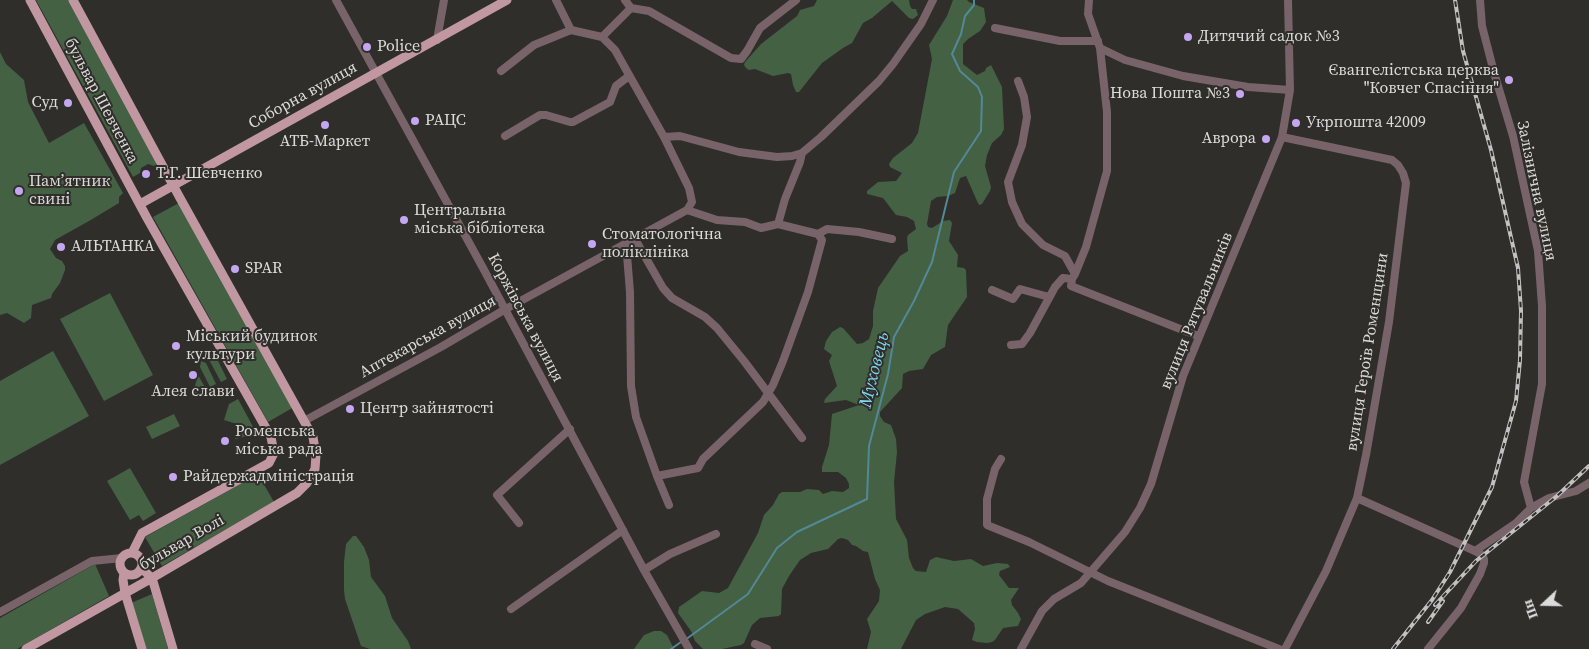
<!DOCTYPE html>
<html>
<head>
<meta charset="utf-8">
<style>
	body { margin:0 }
	#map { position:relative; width:1589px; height:649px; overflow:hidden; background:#2f2e2b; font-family:"Source Serif 4",serif }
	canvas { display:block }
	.north { position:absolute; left:1519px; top:579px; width:50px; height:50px; -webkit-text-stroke:4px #2f2e2b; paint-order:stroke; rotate:249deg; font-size:14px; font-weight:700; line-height:20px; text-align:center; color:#dbdbd9 }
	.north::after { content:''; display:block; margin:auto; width:18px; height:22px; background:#dbdbd9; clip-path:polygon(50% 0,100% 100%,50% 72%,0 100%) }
</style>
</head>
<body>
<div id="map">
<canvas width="1589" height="649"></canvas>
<div class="north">Пн</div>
</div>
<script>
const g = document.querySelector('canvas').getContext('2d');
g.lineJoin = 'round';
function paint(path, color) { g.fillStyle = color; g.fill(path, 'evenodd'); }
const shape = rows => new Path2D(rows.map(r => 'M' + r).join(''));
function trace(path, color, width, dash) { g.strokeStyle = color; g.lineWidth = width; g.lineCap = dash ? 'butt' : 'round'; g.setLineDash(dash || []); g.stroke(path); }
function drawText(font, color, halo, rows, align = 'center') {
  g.font = font + ' "Source Serif 4",serif'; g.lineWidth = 4; g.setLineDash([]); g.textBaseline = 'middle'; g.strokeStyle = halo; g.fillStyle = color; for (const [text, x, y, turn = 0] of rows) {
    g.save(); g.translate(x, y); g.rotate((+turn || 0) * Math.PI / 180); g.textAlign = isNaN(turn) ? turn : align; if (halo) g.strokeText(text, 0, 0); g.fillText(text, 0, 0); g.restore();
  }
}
paint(shape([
	[36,0,69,0,158,163,154,166,148,164,141,168,140,173,133,177],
	[817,0,909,0,910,6,912,9,916,9,918,15,913,19,909,18,892,1,872,18,863,23,852,43,843,48,822,63,799,92,796,92,793,85,791,74,788,73,773,76,755,69,749,70,746,68,744,65,745,62,761,44,797,16,800,10,814,6],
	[953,0,967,0,969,2,984,8,986,22,980,31,968,39,963,44,963,64,977,75,985,71,986,68,991,65,1002,87,1004,129,1001,135,992,143,987,155,985,166,991,187,990,191,982,204,979,205,977,201,966,176,960,178,955,193,948,196,937,197,931,201,927,224,928,227,932,228,943,221,950,220,952,223,949,241,958,255,957,267,964,268,966,270,967,297,948,325,945,347,931,355,923,369,909,371,903,374,902,388,880,412,880,416,884,422,891,425,896,439,897,452,894,482,896,519,907,540,909,558,913,568,916,571,926,572,930,560,936,557,954,561,971,559,983,566,997,563,1008,564,1010,567,1000,571,999,575,1009,588,1019,588,1011,600,1012,605,1018,613,1021,619,1018,626,1003,628,995,640,992,642,987,643,977,642,972,640,975,629,974,623,958,609,945,607,925,614,916,620,901,649,867,649,871,632,867,619,879,601,880,590,875,579,868,552,863,551,856,546,852,545,848,540,842,538,838,539,828,549,811,553,800,560,789,576,782,589,781,614,779,616,760,618,752,625,744,643,741,645,722,649,703,649,695,641,691,631,678,613,679,607,702,591,719,593,728,588,758,533,764,515,773,505,779,494,782,492,800,492,807,489,819,490,823,494,832,491,843,492,849,488,849,484,846,478,838,472,822,472,822,467,829,445,832,414,859,405,846,400,824,403,825,399,837,386,829,361,832,355,824,349,826,341,832,332,840,327,843,328,857,344,863,343,869,339,873,326,873,311,878,288,900,256,908,251,907,238,908,235,916,229,914,221,907,217,896,215,883,198,867,194,867,191,878,182,896,181,902,173,890,167,889,164,893,158,912,143,918,133,932,59,929,45,947,16],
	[0,52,6,64,24,80,28,102,49,143,84,123,123,193,119,197,119,203,89,221,55,240,50,249,56,258,62,261,65,266,65,270,60,283,52,294,51,298,32,305,31,318,24,323,7,313,0,315],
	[179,203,294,407,268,422,153,217],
	[110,293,153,375,104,401,60,319],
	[53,351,89,416,0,465,0,381],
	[209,351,214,353,227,379,221,382,207,356],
	[201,361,206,363,216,384,210,387,200,367],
	[198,375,206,389,192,397],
	[238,399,257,434,235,439,240,425,224,420,229,404],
	[174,414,180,426,152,439,146,427],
	[130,468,156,513,143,521,139,515,130,520,107,481],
	[258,474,274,502,162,566,145,537],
	[353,536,356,536,364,547,369,560,371,577,385,596,392,618,408,641,411,649,370,649,361,646,345,599,344,590,344,562,346,544],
	[95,564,109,596,17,649,0,649,0,618],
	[152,594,168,649,145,649,131,603],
	[654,631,661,631,667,635,674,649,634,649,644,635]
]), '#446143');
trace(shape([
	[685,640,748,594,777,548,797,532,867,499,869,446,888,374,894,337,914,301,932,262,954,172,981,131,982,97,978,87,960,71,952,54,961,34,965,16,974,5,974,0],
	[671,649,681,642]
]), '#538896', 2);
trace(shape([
	[336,0,483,268,644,570,689,649],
	[625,0,631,8,649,11,731,58,741,59,747,51,760,28,796,0],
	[1089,0,1088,14,1100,48,1125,60,1183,76,1248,87,1290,90],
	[1480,0,1482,26,1495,76,1513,136,1538,251,1542,306,1542,384,1524,482,1531,508],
	[995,28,1060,41,1098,41],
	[602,37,631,8],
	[437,40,444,0],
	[501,71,534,45,571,30],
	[505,136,540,115,546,115,570,122,573,122,610,102,616,86,629,76],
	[664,137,680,136,739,152,777,157,792,156,802,153,821,137,879,81,893,64,921,24,933,0],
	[1282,137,1392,160,1398,165,1403,173,1406,183,1389,322,1366,455,1357,498,1326,571,1285,649],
	[802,153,800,162,785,199,778,224,818,234,827,229,859,232,892,239],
	[687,210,717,220,745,222,761,228,778,224],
	[635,239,663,288,672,298,705,317,717,328,744,361,802,438],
	[626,243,630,292,631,386,636,417,657,476,669,505],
	[1075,274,1086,247,1107,171,1107,112,1100,48],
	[1072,279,1071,286,1198,336],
	[992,290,1013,299,1020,289,1049,297],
	[1011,345,1022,344,1030,333,1055,287,1063,278,1072,279,1075,274,1065,256,1043,245,1022,224,1012,202,1008,182,1022,145,1027,117,1024,97,1018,81],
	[304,421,441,347,504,310,687,210,692,202,689,188,664,137,615,50,602,37,571,30,556,0],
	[1001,459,995,469,987,499,987,525,1029,542,1108,581,1279,649],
	[657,476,698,468,703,459,763,402,773,385,783,361,808,292,822,240,818,234],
	[1357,498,1475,551,1482,555,1484,559,1484,563,1480,574,1461,608,1428,649],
	[519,523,497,495,570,429],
	[1475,551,1516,523,1531,508,1549,498,1576,491,1589,483],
	[644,570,670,554,716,534],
	[511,609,623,530],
	[0,612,92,561,122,558],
	[755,644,767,649],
	[1021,649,1042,611,1054,599,1081,583,1125,532,1140,508,1151,484,1183,376,1282,137,1290,90,1288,0]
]), '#786468', 8);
trace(shape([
	[30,0,147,218,271,437,274,453,269,463,142,533,132,553],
	[140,204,507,0],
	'120 564a11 11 0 1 1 22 0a11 11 0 1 1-22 0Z',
	[142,569,152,578,173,649],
	[124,573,123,580,125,593,142,649],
	[26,649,152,578,297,493,307,483,315,469,316,455,313,437,304,421,180,198,73,0]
]), '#c198a1', 9);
const rail = shape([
	[1435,605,1476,561,1557,496,1589,466],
	[1428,622,1443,601],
	[1393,649,1432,600,1450,572,1492,487,1516,401,1520,360,1521,311,1518,268,1491,150,1463,51,1455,0]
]);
trace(rail, '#c3c2c0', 4);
trace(rail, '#2f2e2b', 2, [5.5]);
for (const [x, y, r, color] of [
	[1188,37,5,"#c5a6f0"],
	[367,47,5,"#c5a6f0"],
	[1509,80,5,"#c5a6f0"],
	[1240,94,5,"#c5a6f0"],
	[68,103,5,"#c5a6f0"],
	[415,121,5,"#c5a6f0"],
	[1296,123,5,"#c5a6f0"],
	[325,125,5,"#c5a6f0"],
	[1266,139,5,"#c5a6f0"],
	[146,174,5,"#c5a6f0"],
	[19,191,5,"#c5a6f0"],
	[404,220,5,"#c5a6f0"],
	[592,244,5,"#c5a6f0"],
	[61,247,5,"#c5a6f0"],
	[235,269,5,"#c5a6f0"],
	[176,346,5,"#c5a6f0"],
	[193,375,5,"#c5a6f0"],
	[350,409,5,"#c5a6f0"],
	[225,441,5,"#c5a6f0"],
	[173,477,5,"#c5a6f0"]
]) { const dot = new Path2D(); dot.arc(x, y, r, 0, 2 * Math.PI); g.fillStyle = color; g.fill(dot); trace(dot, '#2f2e2b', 2); }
drawText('16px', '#dbdbd9', '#2f2e2b', [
	["Дитячий садок №3",1198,37],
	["Police",377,47],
	["Євангелістська церква",1499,71,"right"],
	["\"Ковчег Спасіння\"",1499,89,"right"],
	["Нова Пошта №3",1230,94,"right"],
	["Суд",58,103,"right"],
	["РАЦС",425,121],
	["Укрпошта 42009",1306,123],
	["Аврора",1256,139,"right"],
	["АТБ-Маркет",325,142,"center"],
	["Т.Г. Шевченко",156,174],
	["Памʼятник",29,182],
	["свині",29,200],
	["Центральна",414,211],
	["міська бібліотека",414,229],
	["Стоматологічна",602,235],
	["поліклініка",602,253],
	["АЛЬТАНКА",71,247],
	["SPAR",245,269],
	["Міський будинок",186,337],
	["культури",186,355],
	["Алея слави",193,392,"center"],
	["Центр зайнятості",360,409],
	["Роменська",235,432],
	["міська рада",235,450],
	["Райдержадміністрація",183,477]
], 'left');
drawText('16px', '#dbdbd9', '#2f2e2b', [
	["Соборна вулиця",303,96,-29],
	["бульвар Шевченка",101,101,62],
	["Залізнична вулиця",1536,191,78],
	["вулиця Рятувальників",1197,311,-68],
	["Коржівська вулиця",525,318,62],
	["Аптекарська вулиця",428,337,-29],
	["вулиця Героїв Роменщини",1368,352,-81],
	["бульвар Волі",182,543,-30]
]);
drawText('italic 18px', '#7fd5ed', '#2f2e2b', [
	["Муховець",875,370,-76]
]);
</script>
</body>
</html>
